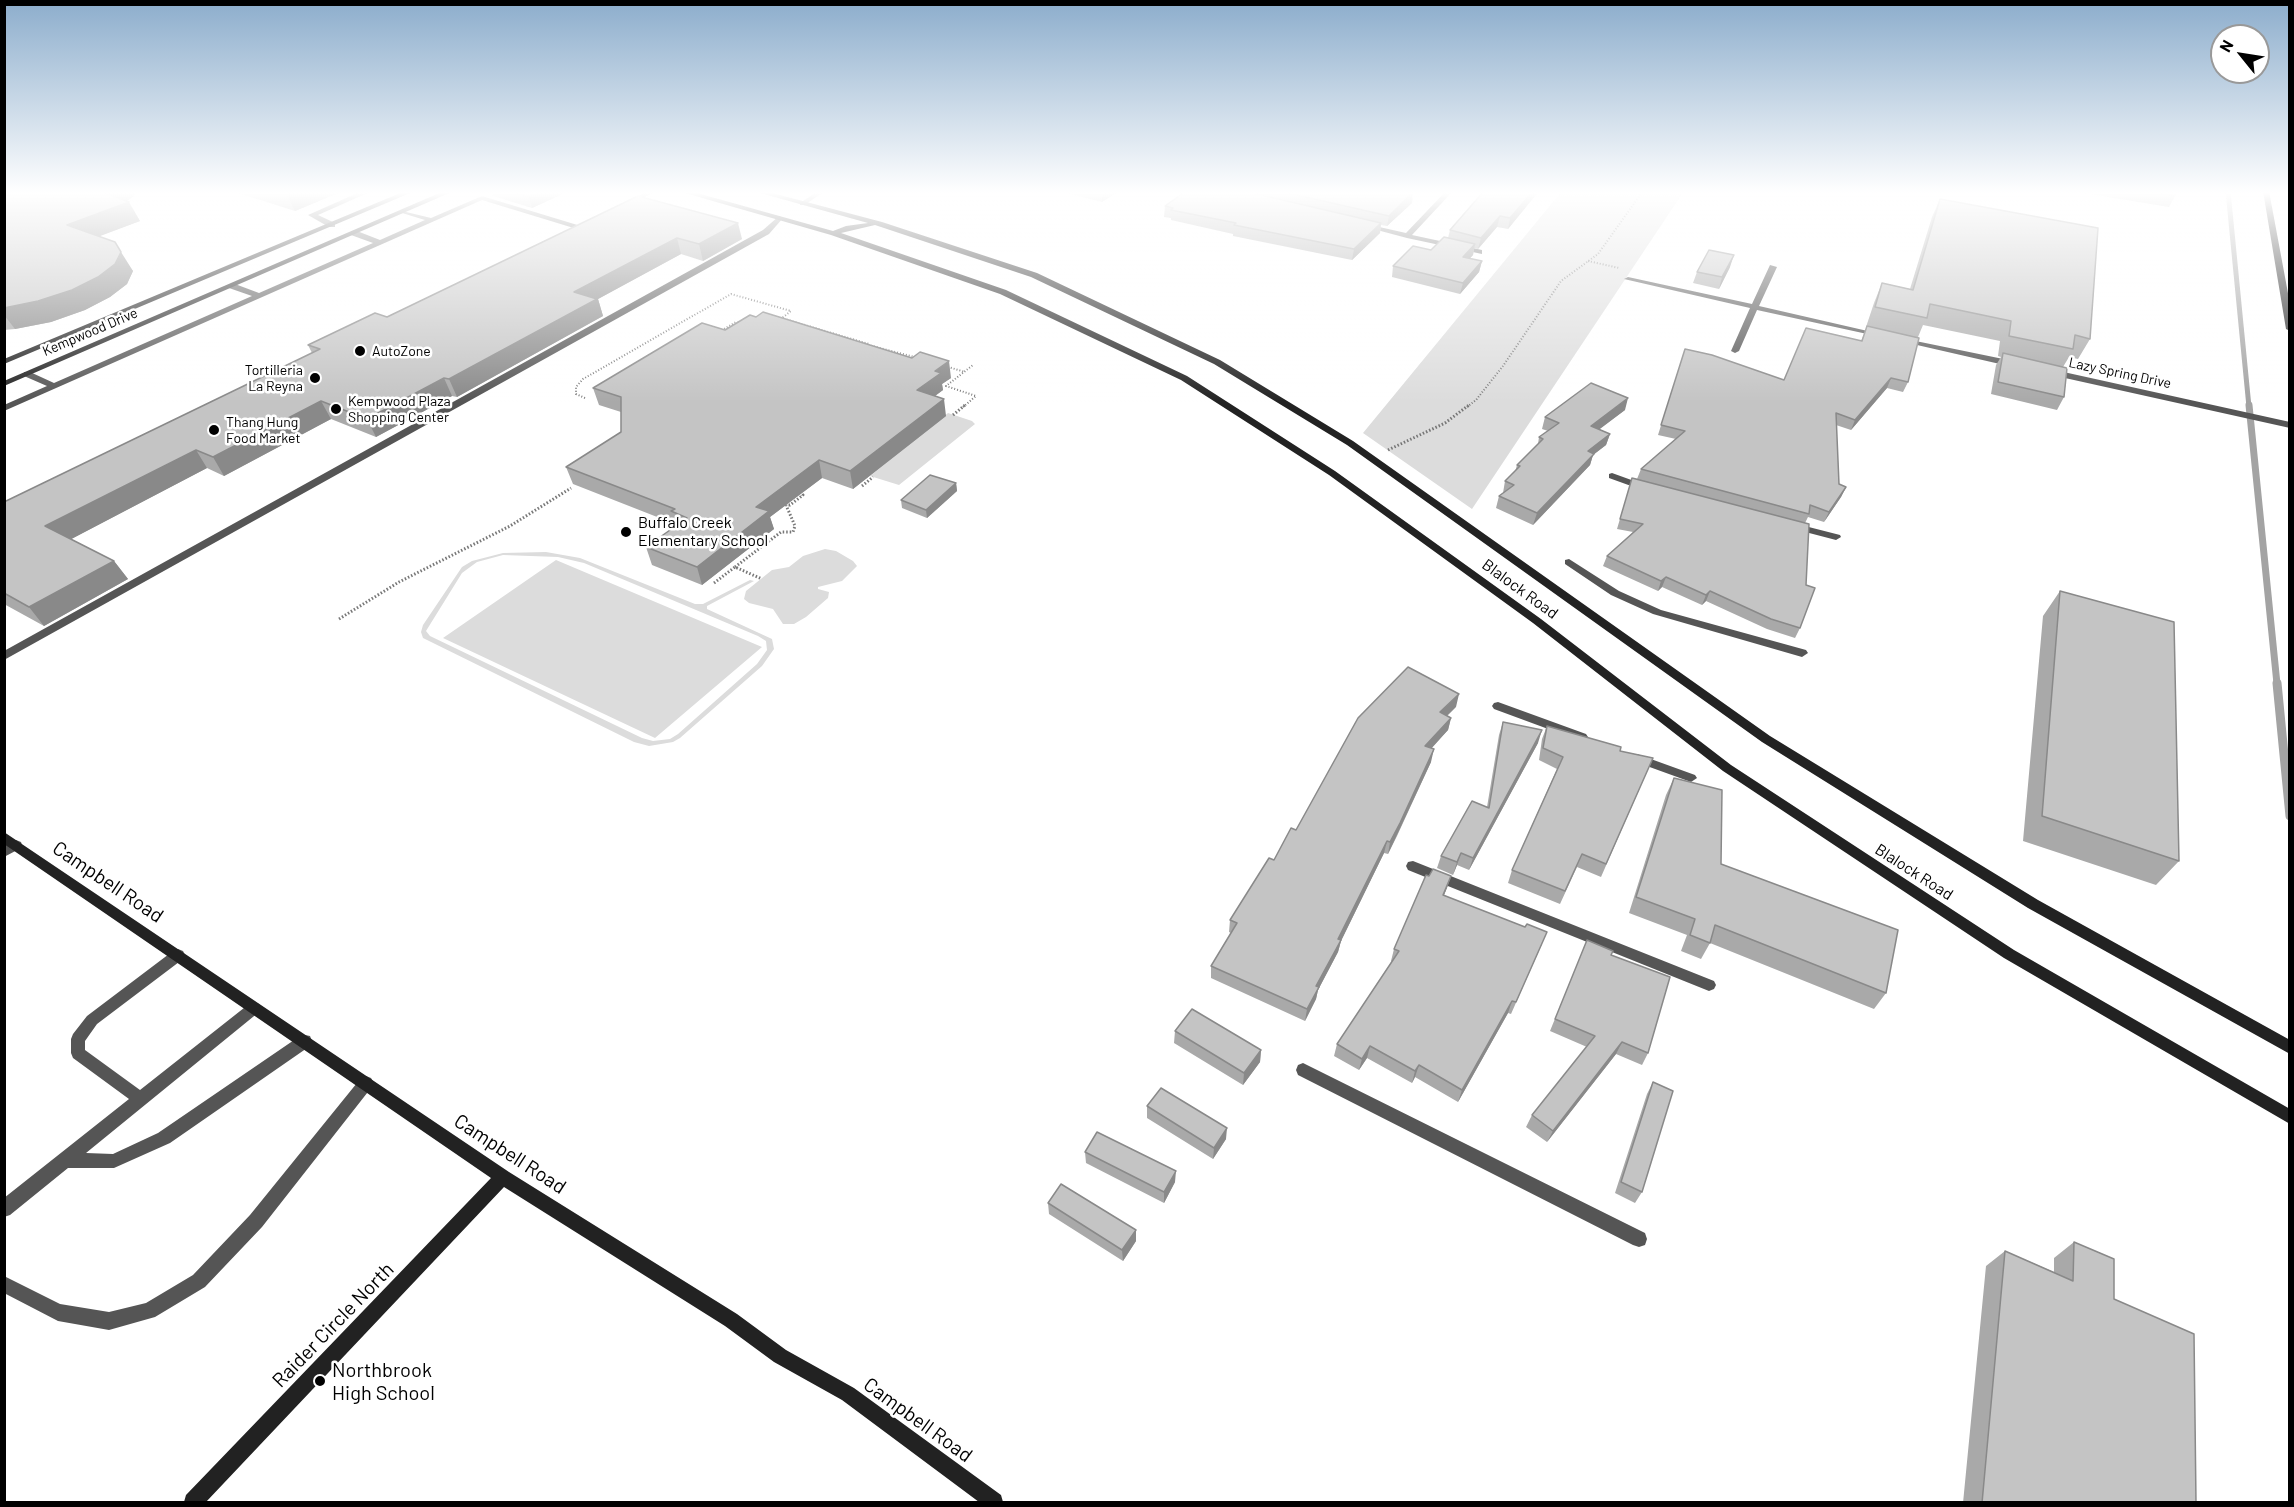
<!DOCTYPE html>
<html>
<head>
<meta charset="utf-8">
<style>
	body { margin:0 }
	#map { position:relative; width:2294px; height:1507px; overflow:hidden; background:#fff; font-family:Barlow,sans-serif }
	canvas { display:block }
	.frame { position:absolute; inset:0; border:6px solid #000; pointer-events:none }
	.north { position:absolute; left:2210px; top:24px; width:60px; height:60px; box-sizing:border-box; background:#fff; border:2px solid #999; border-radius:50%; rotate:300deg; font-size:16px; font-weight:700; line-height:24px; text-align:center; color:#000 }
	.north::after { content:''; display:block; margin:auto; width:21px; height:27px; background:#000; clip-path:polygon(50% 0,100% 100%,50% 72%,0 100%) }
</style>
</head>
<body>
<div id="map">
<canvas width="2294" height="1507"></canvas>
<div class="frame"></div>
<div class="north">N</div>
</div>
<script>
const g = document.querySelector('canvas').getContext('2d');
g.lineJoin = 'round';
function paint(path, color) { g.fillStyle = color; g.fill(path, 'evenodd'); }
const shape = rows => new Path2D(rows.map(r => 'M' + r).join(''));
function trace(path, color, width, dash) { g.strokeStyle = color; g.lineWidth = width; g.lineCap = dash ? 'butt' : 'round'; g.setLineDash(dash || []); g.stroke(path); }
function drawText(font, color, halo, rows, align = 'center') {
  g.font = font + ' Barlow,sans-serif'; g.lineWidth = 5; g.setLineDash([]); g.textBaseline = 'middle'; g.strokeStyle = halo; g.fillStyle = color; for (const [text, x, y, turn = 0] of rows) {
    g.save(); g.translate(x, y); g.rotate((+turn || 0) * Math.PI / 180); g.textAlign = isNaN(turn) ? turn : align; if (halo) g.strokeText(text, 0, 0); g.fillText(text, 0, 0); g.restore();
  }
}
paint(shape([
	[1562,191,1684,191,1472,509,1363,433],
	[948,413,972,421,975,424,899,485,870,476],
	[825,549,836,551,853,561,857,566,842,581,818,587,818,589,829,592,828,598,806,617,794,624,783,624,773,609,749,603,744,599,746,591,772,570,789,567,803,556],
	[546,552,580,558,695,604,703,604,750,580,754,581,707,606,707,609,772,639,774,649,762,666,680,738,673,742,649,746,634,742,423,638,421,632,423,625,462,567,472,561,503,553],
	[503,555,558,557,584,563,758,636,766,641,767,650,757,664,678,734,670,739,653,741,642,738,430,636,426,631,462,573,477,562],
	[556,560,762,647,655,738,443,638]
]), '#dcdcdc');
trace(shape([
	[2228,191,2249,407]
]), '#a3a3a3', 5);
trace(shape([
	[2249,405,2277,684]
]), '#a3a3a3', 7);
trace(shape([
	[2277,683,2290,816]
]), '#a3a3a3', 9);
trace(shape([
	[1588,261,1619,268],
	[781,318,869,344],
	[719,332,736,322,742,324],
	[868,345,918,358],
	[945,366,965,372],
	[585,398,576,394,576,387,583,379,731,294,791,311,782,318],
	[963,407,976,396,946,386,973,365],
	[1467,407,1476,400,1503,366,1561,281,1598,254,1643,191]
]), '#777', 2, [1, 2]);
trace(shape([
	[953,415,965,405],
	[1388,450,1445,423,1469,405],
	[862,486,873,477],
	[735,567,781,532,793,532,795,526,786,505,790,505,803,495,798,490],
	[714,583,735,567,762,579],
	[339,619,399,582,510,526,571,488]
]), '#777', 3, [1.5, 2]);
paint(shape([
	[362,191,372,191,318,215,335,223,335,227,329,227,308,215,362,191],
	[647,191,656,191,643,198,639,198,639,196,647,191],
	[818,191,826,191,804,205,800,205,800,203,818,191],
	[482,196,584,227,577,229,482,200,4,411,4,405,47,386,24,376,24,372,30,372,54,383,252,296,229,288,229,284,235,284,259,293,373,243,351,235,351,231,357,231,380,240,425,220,402,213,402,211,431,218,482,196],
	[779,216,783,218,769,234,4,660,4,651,763,230,779,216],
	[1612,473,1648,486,1650,488,1645,491,1609,478,1609,474,1612,473],
	[1793,523,1840,535,1841,537,1836,540,1790,528,1788,526,1793,523],
	[1569,559,1619,591,1661,610,1806,650,1808,653,1802,657,1653,614,1611,595,1565,564,1565,560,1569,559],
	[1498,702,1586,734,1588,737,1586,740,1578,740,1494,709,1492,706,1494,703,1498,702],
	[1637,754,1695,775,1697,778,1691,782,1633,761,1631,758,1637,754],
	[16,840,21,842,22,845,21,848,4,857,4,846,16,840],
	[1413,861,1714,981,1716,985,1714,989,1709,991,1704,989,1408,870,1406,866,1408,862,1413,861],
	[178,949,183,951,185,955,183,959,97,1024,85,1041,85,1050,140,1090,249,1004,254,1002,259,1004,261,1008,259,1012,86,1153,113,1154,158,1133,300,1036,305,1035,310,1036,312,1041,310,1046,170,1143,114,1168,68,1168,10,1215,4,1217,4,1198,129,1099,73,1058,71,1053,71,1039,73,1034,87,1016,173,951,178,949],
	[1303,1063,1645,1233,1647,1239,1645,1245,1639,1247,1633,1245,1298,1075,1296,1070,1298,1065,1303,1063],
	[366,1076,371,1078,374,1083,371,1088,262,1227,205,1287,155,1317,109,1330,58,1321,4,1293,4,1276,60,1304,109,1312,146,1303,193,1275,250,1215,361,1078,366,1076]
]), '#555');
paint(shape([
	[1446,191,1453,191,1412,235,1482,250,1482,254,1407,238,1362,226,1366,224,1406,233,1446,191],
	[1770,265,1777,267,1759,306,1885,335,1881,337,1757,310,1739,351,1735,353,1731,351,1750,308,1624,279,1628,277,1752,304,1770,265],
	[1901,338,2013,361,2017,364,2013,367,1904,342,1901,342,1901,338],
	[2050,369,2290,422,2290,428,2047,374,2046,372,2050,369]
]), '#555');
paint(shape([
	[405,191,415,191,4,364,4,359,405,191],
	[444,191,454,191,4,386,4,381,444,191],
	[678,191,690,191,833,231,846,226,868,223,753,191,765,191,882,222,1037,273,1220,360,1353,441,1770,736,2038,900,2290,1040,2290,1054,2028,908,1762,742,1347,445,1214,364,1031,277,875,225,841,233,1006,290,1187,376,1335,471,1541,619,1731,765,2014,950,2290,1109,2290,1124,2004,958,1723,771,1533,623,1329,475,1181,380,1000,294,831,235,678,191],
	[2263,191,2269,191,2290,304,2290,331,2286,329,2263,191],
	[4,832,509,1172,737,1314,786,1350,854,1388,1001,1495,1003,1502,979,1502,842,1400,774,1362,725,1326,504,1187,206,1502,184,1502,186,1495,491,1178,4,844,4,832]
]), '#222');
paint(shape([
	[4,191,140,191,127,201,140,221,99,236,133,271,127,284,110,297,85,310,51,322,15,329,4,330],
	[232,191,343,191,295,211],
	[491,191,569,191,532,208,493,196],
	[1059,191,1119,191,1102,202],
	[1186,191,1408,191,1412,203,1387,226,1381,225,1380,233,1352,260,1233,236,1233,234,1171,220,1171,218,1164,217,1165,206],
	[1539,191,1508,229,1497,227,1478,249,1474,248,1473,255,1470,258,1482,261,1479,272,1460,294,1392,277,1393,266,1431,250,1448,238,1450,230],
	[2071,191,2175,191,2175,196,2169,207],
	[638,196,742,239,703,261,681,254,598,299,603,316,457,397,452,396,376,437,331,419,224,476,207,468,71,539,114,561,128,579,44,626,4,604,4,502,312,353,308,345,387,317],
	[1940,199,2090,339,2078,359,2069,357,2063,367,2064,397,2057,410,1991,394,1996,365,2001,357,1998,356,2000,341,1923,325,1918,337,1908,382,1903,392,1887,388,1851,430,1836,425,1839,484,1846,487,1841,497,1824,522,1808,517,1805,523,1800,628,1795,638,1767,629,1706,601,1702,605,1662,587,1658,591,1603,566,1607,556,1633,532,1617,529,1632,478,1637,479,1641,469,1676,439,1658,435,1685,349,1784,380,1861,341,1867,327,1866,327,1874,303,1882,283,1910,289,1932,217],
	[1730,267,1719,289,1693,283,1697,272],
	[756,317,951,378,942,384,943,390,935,396,946,416,853,489,822,478,770,517,774,529,702,585,652,565,646,547,676,526,675,524,573,484,566,467,621,432,621,412,599,405,593,388],
	[1625,410,1599,429,1610,434,1606,445,1593,455,1590,465,1533,525,1496,508,1499,496,1503,493,1505,481,1515,472,1517,465,1538,444,1539,437,1548,431,1542,429,1545,417],
	[956,483,957,491,927,518,902,508,901,500],
	[2060,591,2179,861,2156,885,2023,841,2043,616],
	[1456,707,1447,716,1451,718,1448,730,1431,748,1431,762,1397,836,1388,854,1384,853,1341,941,1338,952,1318,990,1316,999,1305,1021,1211,978,1211,966,1231,933,1229,932,1230,920,1274,860],
	[1503,722,1538,743,1469,870,1457,865,1453,875,1437,868,1441,856,1487,807,1499,735],
	[1547,726,1620,751,1653,758,1601,877,1577,867,1560,904,1508,883,1512,870,1557,769,1539,760,1542,739],
	[1674,778,1721,864,1886,993,1874,1009,1710,943,1701,959,1681,951,1687,935,1629,913,1666,795],
	[1429,876,1451,876,1444,895,1542,944,1511,1014,1508,1013,1458,1102,1415,1077,1412,1083,1367,1058,1359,1070,1334,1056,1337,1044,1392,961,1391,961,1394,949],
	[1587,940,1611,955,1648,1053,1642,1065,1616,1054,1547,1142,1526,1127,1532,1115,1587,1047,1550,1031],
	[1175,1031,1261,1050,1260,1062,1243,1085,1174,1043],
	[1653,1082,1642,1192,1635,1203,1615,1193,1647,1094],
	[1147,1106,1226,1139,1213,1159,1147,1118],
	[1085,1152,1175,1182,1164,1203,1086,1163],
	[1048,1203,1136,1230,1136,1241,1123,1261,1049,1214],
	[2074,1242,2114,1299,2196,1503,1963,1503,1986,1266,2005,1251,2054,1272,2054,1258]
]), '#a9a9a9');
paint(shape([
	[103,191,140,191,122,205,129,202,140,221,79,244,67,225],
	[285,191,343,191,295,211],
	[541,191,569,191,532,208,529,197],
	[1102,191,1119,191,1102,202],
	[1533,191,1539,191,1508,229,1510,218],
	[1413,192,1412,203,1387,226,1389,216],
	[1500,216,1497,227,1478,249,1481,238],
	[738,223,742,239,703,261,699,244],
	[1381,223,1380,233,1352,260,1354,249],
	[677,238,681,254,598,299,603,316,457,397,449,379,574,292],
	[1475,244,1473,255,1461,268,1463,257],
	[121,252,133,271,127,284,110,297,85,310,51,322,15,329,4,315,4,308],
	[1734,255,1730,267,1719,289,1722,277],
	[1482,261,1479,272,1460,294,1463,283],
	[949,361,951,378,942,384,943,390,920,407,917,390,935,371],
	[444,378,452,396,376,437,367,419],
	[1891,378,1887,388,1851,430,1855,420],
	[1628,398,1625,410,1588,438,1591,426],
	[944,399,946,416,853,489,850,471],
	[321,401,331,419,224,476,213,457],
	[1610,434,1606,445,1593,455,1590,465,1533,525,1537,513,1588,451],
	[196,450,207,468,60,545,45,526],
	[819,460,822,478,770,517,774,529,702,585,697,567,756,507],
	[956,483,957,491,927,518,926,510],
	[1846,487,1841,497,1824,522,1829,512],
	[114,561,128,579,44,626,29,607],
	[1666,577,1662,587,1658,591,1661,581],
	[1710,591,1706,601,1702,605,1706,595],
	[1459,694,1456,707,1437,725,1440,712],
	[1451,718,1448,730,1422,759,1425,746],
	[1542,730,1538,743,1469,870,1473,858],
	[1434,749,1431,762,1388,854,1390,842],
	[1387,841,1384,853,1341,941,1338,952,1318,990,1316,999,1305,1021,1307,1009,1316,986,1338,939],
	[1461,853,1457,865,1453,875,1457,862],
	[1451,876,1447,888,1439,907,1443,895],
	[1512,1001,1508,1013,1458,1102,1462,1090],
	[1622,1042,1616,1054,1547,1142,1553,1131],
	[1370,1046,1367,1058,1359,1070,1362,1059],
	[1261,1050,1260,1062,1243,1085,1244,1073],
	[1419,1065,1415,1077,1412,1083,1415,1071],
	[1227,1128,1226,1139,1213,1159,1214,1148],
	[1176,1171,1175,1182,1164,1203,1164,1192],
	[1136,1230,1136,1241,1123,1261,1122,1250]
]), '#898989');
const building = shape([
	[4,191,103,191,102,192,129,202,67,225,115,242,121,252,115,264,98,277,72,290,38,301,4,308,4,191],
	[509,191,541,191,529,197,509,191],
	[1186,191,1244,191,1381,223,1354,249,1234,225,1236,223,1171,210,1173,208,1165,206,1186,191],
	[1279,191,1408,191,1413,192,1389,216,1279,191],
	[1484,191,1533,191,1510,218,1500,216,1481,238,1450,230,1484,191],
	[2144,191,2175,191,2175,196,2144,191],
	[638,196,738,223,699,244,677,238,574,292,597,299,449,379,444,378,367,419,321,401,213,457,196,450,45,526,114,561,29,607,4,593,4,502,320,349,308,345,375,313,387,317,638,196],
	[1940,199,2098,228,2090,339,2075,335,2073,349,2009,336,2011,321,1930,304,1927,318,1875,307,1882,283,1913,290,1940,199],
	[1444,237,1475,244,1463,257,1482,261,1463,283,1393,266,1413,246,1431,250,1444,237],
	[1709,250,1734,255,1722,277,1697,272,1709,250],
	[763,312,912,358,920,352,949,361,935,371,941,373,917,390,944,399,850,471,819,460,756,507,769,511,697,567,646,547,687,518,671,511,675,509,566,467,621,432,621,397,593,388,702,323,725,330,750,315,756,317,763,312],
	[1867,326,1919,338,1908,382,1891,378,1855,420,1836,413,1839,484,1846,487,1829,512,1810,505,1809,514,1641,469,1685,431,1661,425,1685,349,1712,355,1784,380,1806,328,1862,341,1867,326],
	[2003,353,2067,368,2064,397,1998,382,2003,353],
	[1591,383,1628,398,1591,426,1610,434,1588,451,1594,454,1537,513,1499,496,1514,485,1505,481,1520,466,1517,465,1543,439,1539,437,1559,423,1545,417,1591,383],
	[930,475,956,483,926,510,901,500,930,475],
	[1632,478,1809,524,1806,585,1815,588,1800,628,1771,619,1710,591,1706,595,1666,577,1661,581,1607,556,1643,524,1620,519,1632,478],
	[2060,591,2174,622,2179,861,2042,816,2060,591],
	[1408,667,1459,694,1440,712,1451,718,1425,746,1434,749,1400,823,1390,842,1387,841,1338,939,1341,940,1316,986,1319,987,1307,1009,1211,966,1237,923,1230,920,1269,858,1274,860,1291,828,1296,830,1358,718,1408,667],
	[1503,722,1542,730,1473,858,1461,853,1457,862,1441,856,1472,801,1489,808,1503,722],
	[1547,726,1621,747,1620,751,1653,758,1606,864,1582,854,1565,891,1512,870,1563,757,1543,748,1547,726],
	[1674,778,1722,790,1721,864,1898,930,1886,993,1715,925,1710,943,1690,935,1695,919,1636,897,1674,778],
	[1433,869,1451,876,1443,895,1525,927,1527,924,1547,932,1516,1002,1512,1001,1462,1090,1419,1065,1415,1071,1370,1046,1362,1059,1337,1044,1399,951,1394,949,1426,875,1429,876,1433,869],
	[1587,940,1613,951,1611,955,1670,977,1648,1053,1622,1042,1553,1131,1532,1115,1595,1036,1555,1019,1587,940],
	[1192,1009,1261,1050,1244,1073,1175,1031,1192,1009],
	[1653,1082,1673,1091,1642,1192,1621,1182,1653,1082],
	[1161,1088,1227,1128,1214,1148,1147,1106,1161,1088],
	[1097,1132,1176,1171,1164,1192,1085,1152,1097,1132],
	[1061,1184,1136,1230,1122,1250,1048,1203,1061,1184],
	[2074,1242,2114,1259,2114,1299,2194,1334,2196,1503,1982,1503,2005,1251,2073,1281,2074,1242]
]);
paint(building, '#c4c4c4');
trace(building, '#898989', 1.5);
const sky = g.createLinearGradient(0, 0, 0, 402);
sky.addColorStop(0, '#8cadcc');
sky.addColorStop(0.48, '#fff');
sky.addColorStop(1, '#ffffff00');
g.fillStyle = sky;
g.fillRect(0, 0, 2294, 402);
for (const [x, y, r, color] of [
	[360,351,6,"#000"],
	[315,378,6,"#000"],
	[336,409,6,"#000"],
	[214,430,6,"#000"],
	[626,532,6,"#000"],
	[320,1381,6,"#000"]
]) { const dot = new Path2D(); dot.arc(x, y, r, 0, 2 * Math.PI); g.fillStyle = color; g.fill(dot); trace(dot, '#fff', 2); }
drawText('14px', '#000', '#fff', [
	["Kempwood Drive",90,332,-23],
	["Lazy Spring Drive",2120,373,12]
]);
drawText('14px', '#000', '#fff', [
	["AutoZone",372,351],
	["Tortilleria",303,370,"right"],
	["La Reyna",303,386,"right"],
	["Kempwood Plaza",348,401],
	["Shopping Center",348,417],
	["Thang Hung",226,422],
	["Food Market",226,438]
], 'left');
drawText('16px', '#000', '#fff', [
	["Buffalo Creek",638,523],
	["Elementary School",638,541]
], 'left');
drawText('16px', '#000', '#fff', [
	["Blalock Road",1520,589,36],
	["Blalock Road",1914,872,33]
]);
drawText('20px', '#000', '#fff', [
	["Campbell Road",108,882,34],
	["Campbell Road",510,1154,33],
	["Raider Circle North",333,1325,-46],
	["Campbell Road",918,1420,36]
]);
drawText('20px', '#000', '#fff', [
	["Northbrook",332,1370],
	["High School",332,1393]
], 'left');
</script>
</body>
</html>
